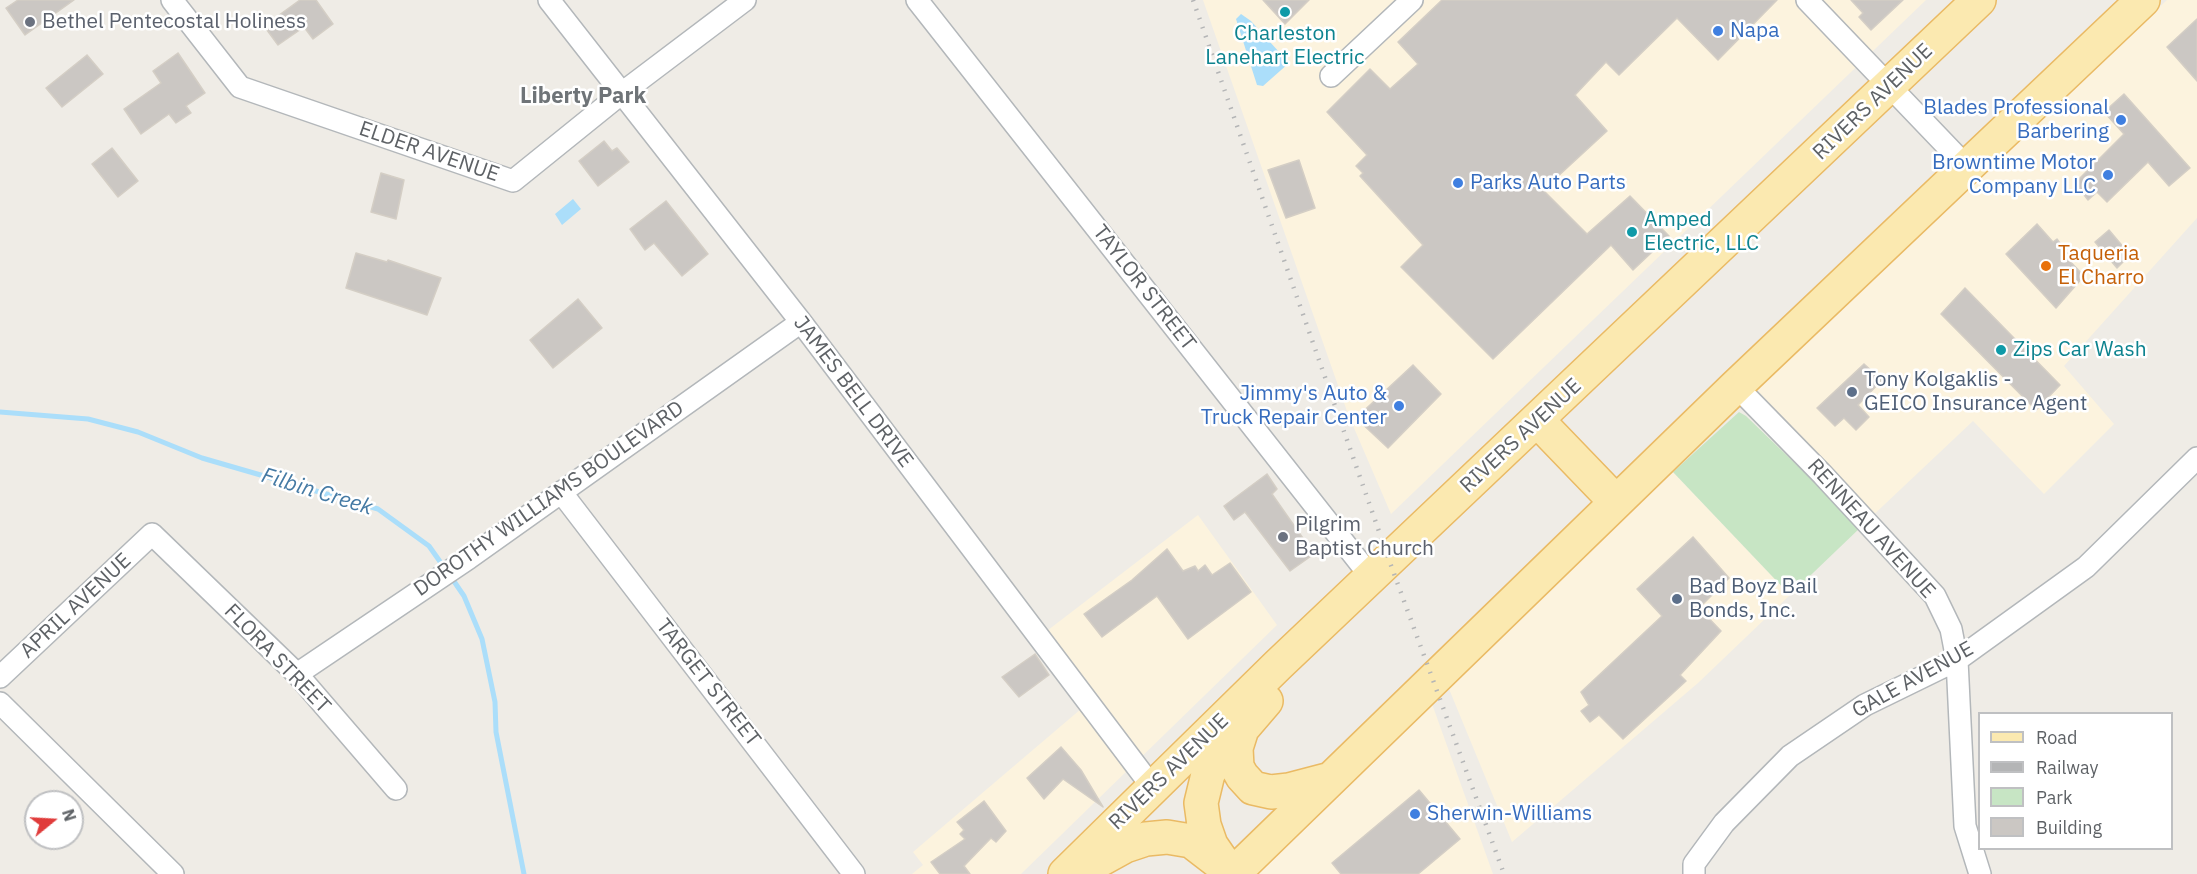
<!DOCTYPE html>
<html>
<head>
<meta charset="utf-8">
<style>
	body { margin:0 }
	#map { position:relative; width:2197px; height:874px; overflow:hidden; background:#efece6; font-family:"IBM Plex Sans",sans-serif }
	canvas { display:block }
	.legend { position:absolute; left:1978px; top:712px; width:195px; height:138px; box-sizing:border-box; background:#fff; border:2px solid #bfc0c2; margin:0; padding:8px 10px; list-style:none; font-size:18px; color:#5e6266 }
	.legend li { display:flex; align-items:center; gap:12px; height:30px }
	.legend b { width:30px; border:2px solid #bfc0c2 }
	.north { position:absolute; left:24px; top:790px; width:60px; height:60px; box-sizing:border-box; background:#fff; border:2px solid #bfc0c2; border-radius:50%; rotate:72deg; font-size:16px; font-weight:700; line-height:24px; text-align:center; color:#5e6266 }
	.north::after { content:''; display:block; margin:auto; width:21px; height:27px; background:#e03c3b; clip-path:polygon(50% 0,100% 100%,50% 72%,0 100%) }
</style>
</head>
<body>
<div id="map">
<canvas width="2197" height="874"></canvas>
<ul class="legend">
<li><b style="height:8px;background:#fbe9b0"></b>Road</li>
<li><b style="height:8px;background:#b4b5b6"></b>Railway</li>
<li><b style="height:16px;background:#c7e5c4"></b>Park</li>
<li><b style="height:16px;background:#cbc7c3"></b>Building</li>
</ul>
<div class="north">N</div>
</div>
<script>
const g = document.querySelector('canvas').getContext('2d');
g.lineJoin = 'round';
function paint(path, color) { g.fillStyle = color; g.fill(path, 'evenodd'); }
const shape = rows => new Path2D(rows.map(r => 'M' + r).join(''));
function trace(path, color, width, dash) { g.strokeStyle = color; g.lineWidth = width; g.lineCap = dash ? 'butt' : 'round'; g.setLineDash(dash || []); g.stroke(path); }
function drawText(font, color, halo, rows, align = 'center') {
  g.font = font + ' "IBM Plex Sans",sans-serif'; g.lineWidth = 5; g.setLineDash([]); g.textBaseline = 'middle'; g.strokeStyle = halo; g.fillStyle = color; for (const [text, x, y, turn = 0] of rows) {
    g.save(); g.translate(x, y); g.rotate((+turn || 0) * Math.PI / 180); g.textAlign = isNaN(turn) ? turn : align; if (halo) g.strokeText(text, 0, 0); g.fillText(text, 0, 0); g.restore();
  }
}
paint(shape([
	[1203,0,1926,0,1391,514,1348,414],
	[2167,0,2197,0,2197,218,2064,366,2114,424,2044,494,1973,421,1867,521,1746,398],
	[1671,470,1790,595,1698,683,1512,842,1447,684],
	[1198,515,1277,625,1021,874,912,874,923,865,913,852,1088,703,1039,637],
	[1431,701,1493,874,1250,874]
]), '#fcf3de');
paint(shape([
	[1739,412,1746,416,1861,527,1790,595,1673,472]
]), '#c7e5c4');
paint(shape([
	[1241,14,1251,21,1289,63,1263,86,1257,85,1236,19],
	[573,199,581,209,562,225,555,214]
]), '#abdefa');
trace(shape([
	[0,412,88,419,138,432,202,458,378,509,429,546,446,570],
	[451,577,464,596,482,639,495,702,496,732,524,874]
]), '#abdefa', 5);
const building = shape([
	[18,0,74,0,25,35,6,8,18,0],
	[300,0,316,0,333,24,313,39,304,27,278,45,264,26,300,0],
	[1263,0,1309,0,1285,24,1263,0],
	[1442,0,1777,0,1718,60,1677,18,1619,75,1606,62,1575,95,1607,131,1543,190,1587,234,1630,196,1669,236,1633,270,1611,245,1493,359,1401,267,1423,245,1360,176,1363,173,1356,166,1367,155,1327,112,1370,69,1390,89,1418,64,1398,42,1442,0],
	[1851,0,1903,0,1871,30,1859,17,1863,13,1851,0],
	[2197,19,2197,81,2167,47,2197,19],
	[178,53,205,93,186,106,191,113,176,123,169,114,141,134,124,109,161,83,153,71,178,53],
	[87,55,103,74,62,107,46,88,87,55],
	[2124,94,2190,168,2169,186,2148,162,2107,202,2097,192,2088,200,2075,183,2124,134,2104,112,2124,94],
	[604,141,612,151,617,148,629,162,598,186,579,161,604,141],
	[112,148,138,181,118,197,92,164,112,148],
	[1299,160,1315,208,1286,218,1268,170,1299,160],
	[381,173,404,180,396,219,371,212,381,173],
	[666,201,708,254,682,276,654,243,645,250,630,229,666,201],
	[2037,224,2053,242,2057,239,2067,253,2065,256,2084,276,2056,308,2006,254,2037,224],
	[2109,230,2130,255,2117,268,2095,242,2109,230],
	[356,253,387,262,388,260,441,278,427,315,346,288,356,253],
	[1965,288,2060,385,2036,410,1941,314,1965,288],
	[578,299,602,328,553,368,530,340,578,299],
	[1864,364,1882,380,1858,405,1869,417,1856,430,1844,418,1835,426,1817,408,1864,364],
	[1413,365,1441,394,1388,448,1356,418,1413,365],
	[1267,474,1277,489,1272,494,1314,554,1290,571,1245,512,1234,520,1224,506,1267,474],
	[1693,537,1729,578,1699,608,1721,631,1680,675,1686,681,1623,739,1599,715,1590,722,1581,711,1589,705,1581,692,1662,616,1637,589,1693,537],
	[1167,549,1183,571,1195,566,1198,571,1205,565,1212,575,1230,563,1251,592,1188,639,1157,596,1102,637,1084,614,1132,580,1167,549],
	[1035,654,1049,675,1019,697,1002,677,1035,654],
	[1061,747,1081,770,1103,807,1063,779,1044,799,1027,778,1061,747],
	[1419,790,1460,839,1418,874,1341,874,1332,863,1419,790],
	[984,801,1006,831,996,842,991,838,964,866,970,874,940,874,931,862,965,839,960,834,964,830,957,822,984,801]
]);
paint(building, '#cbc7c3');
trace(building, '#d4cec5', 1.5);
const minor = shape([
	[172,0,240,87,513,181,622,93,745,0],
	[549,0,801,322,1153,788],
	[917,0,1371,577],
	[1807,0,1966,166],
	[1331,76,1412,0],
	[1736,386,1823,475,1935,596,1951,629,1957,660,1965,826,1980,874],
	[561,492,854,874],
	[297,674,469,558,801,322],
	[0,677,152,534,297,674,396,789],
	[0,703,173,874],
	[1694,874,1694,864,1724,823,1790,756,1865,705,1957,660,2086,567,2197,458]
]);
const primary = shape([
	[1537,420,1616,502],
	[1266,701,1242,729,1236,748,1237,767,1242,776,1253,788,1271,792,1289,790,1331,779],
	[1087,867,1125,846,1146,839,1167,837,1191,841,1221,864],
	[1065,874,1278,665,1979,0],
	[1231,874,1211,845,1204,825,1201,803,1208,774,1236,725],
	[1233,874,1736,386,2143,0]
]);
trace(minor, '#b3b7ba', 24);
trace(primary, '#eaba64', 36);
trace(minor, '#fff', 21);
trace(primary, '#fbe9b0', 33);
trace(shape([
	[1193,0,1389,560,1504,874]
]), '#b4b5b6', 4.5, [1.5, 8]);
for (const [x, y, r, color] of [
	[1285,12,6,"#0f9aa8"],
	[30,22,6,"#6b7280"],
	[1718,31,6,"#3f7fe0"],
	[2121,120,6,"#3f7fe0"],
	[2108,175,6,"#3f7fe0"],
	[1458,183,6,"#3f7fe0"],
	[1632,232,6,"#0f9aa8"],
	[2046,266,6,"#e8710a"],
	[2001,350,6,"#0f9aa8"],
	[1852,392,6,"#5c6f8a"],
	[1399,406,6,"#3f7fe0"],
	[1283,537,6,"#6b7280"],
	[1677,599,6,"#5c6f8a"],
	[1415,814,6,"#3f7fe0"]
]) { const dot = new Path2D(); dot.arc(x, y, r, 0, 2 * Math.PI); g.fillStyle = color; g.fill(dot); trace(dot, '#fff', 2); }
drawText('21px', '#5b616d', '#fff', [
	["Bethel Pentecostal Holiness",42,22],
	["Pilgrim",1295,525],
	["Baptist Church",1295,549]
], 'left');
drawText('21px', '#366cbe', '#fff', [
	["Napa",1730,31],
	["Blades Professional",2109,108,"right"],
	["Barbering",2109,132,"right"],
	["Browntime Motor",2096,163,"right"],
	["Company LLC",2096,187,"right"],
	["Parks Auto Parts",1470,183],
	["Jimmy's Auto &",1387,394,"right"],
	["Truck Repair Center",1387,418,"right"],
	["Sherwin-Williams",1427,814]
], 'left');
drawText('21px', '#0d838f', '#fff', [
	["Charleston",1285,34,"center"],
	["Lanehart Electric",1285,58,"center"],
	["Amped",1644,220],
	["Electric, LLC",1644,244],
	["Zips Car Wash",2013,350]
], 'left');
drawText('21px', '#5e6266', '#fff', [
	["RIVERS AVENUE",1873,102,-44],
	["ELDER AVENUE",429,152,19],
	["TAYLOR STREET",1144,288,52],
	["JAMES BELL DRIVE",853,392,53],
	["RIVERS AVENUE",1521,436,-43],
	["DOROTHY WILLIAMS BOULEVARD",549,499,-35],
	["RENNEAU AVENUE",1871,529,48],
	["APRIL AVENUE",76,606,-43],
	["FLORA STREET",277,659,46],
	["GALE AVENUE",1913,680,-29],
	["TARGET STREET",708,683,52],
	["RIVERS AVENUE",1169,772,-44]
]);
drawText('21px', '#c56008', '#fff', [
	["Taqueria",2058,254],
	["El Charro",2058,278]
], 'left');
drawText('21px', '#4e5e75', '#fff', [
	["Tony Kolgaklis -",1864,380],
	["GEICO Insurance Agent",1864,404],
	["Bad Boyz Bail",1689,587],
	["Bonds, Inc.",1689,611]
], 'left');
drawText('bold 22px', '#6f7478', '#fff', [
	["Liberty Park",583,97]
]);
drawText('italic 22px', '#457aa4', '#fff', [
	["Filbin Creek",317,492,17]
]);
</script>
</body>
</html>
